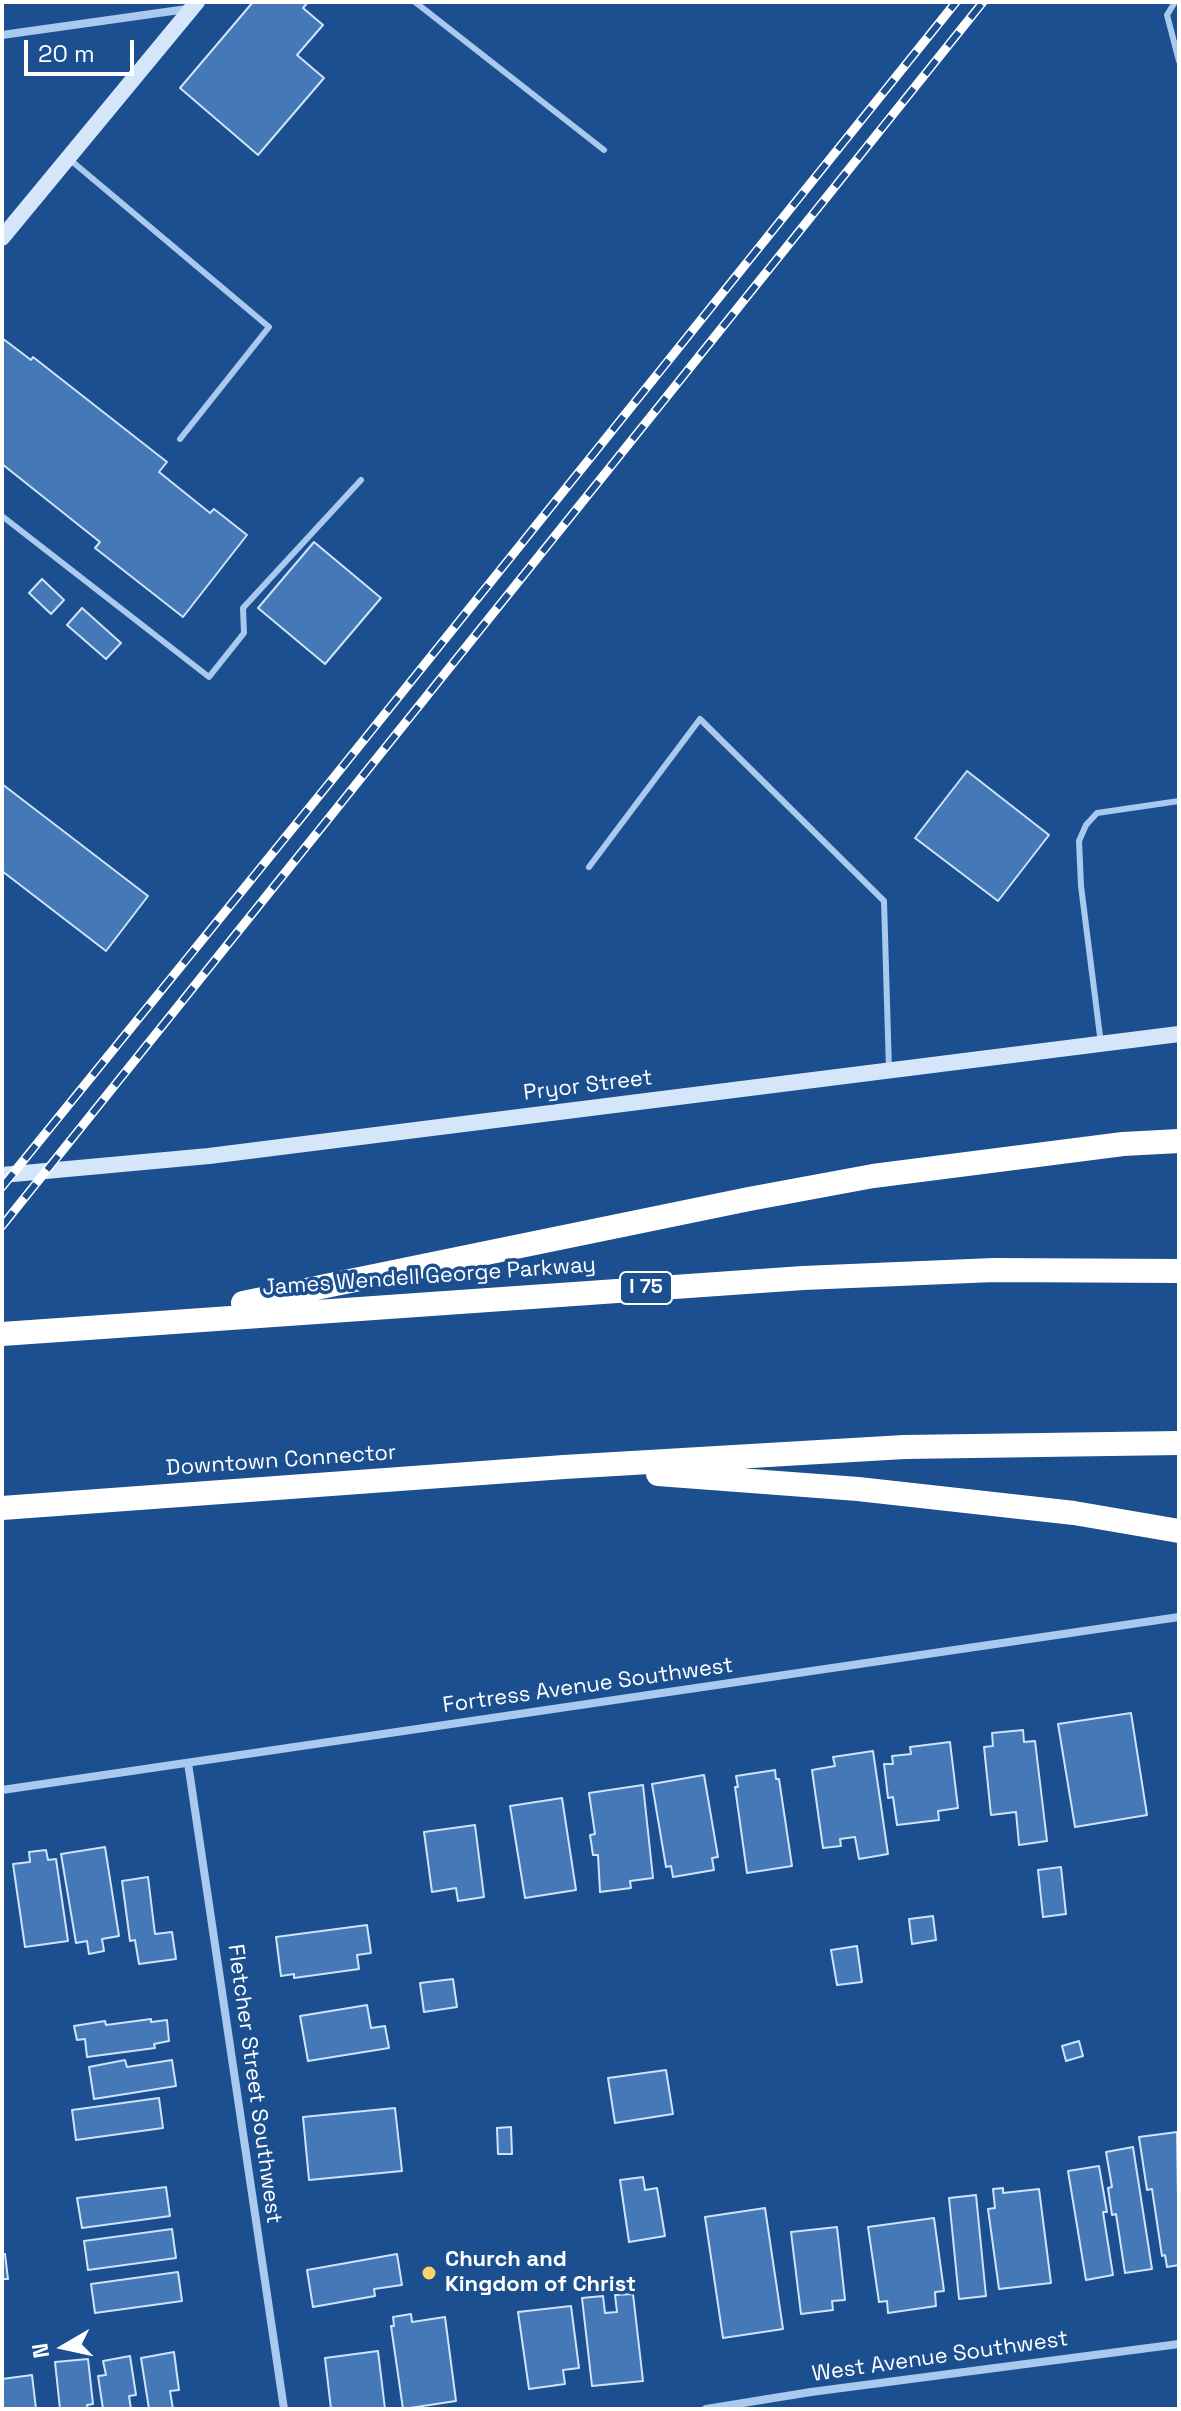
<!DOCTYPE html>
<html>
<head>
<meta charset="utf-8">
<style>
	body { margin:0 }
	#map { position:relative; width:1181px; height:2411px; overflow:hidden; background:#1b4f8f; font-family:"Space Grotesk",sans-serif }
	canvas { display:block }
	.frame { position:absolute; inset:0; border:4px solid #fff; pointer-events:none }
	.north { position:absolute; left:24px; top:2307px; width:80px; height:80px; -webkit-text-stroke:6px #1b4f8f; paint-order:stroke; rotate:261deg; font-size:22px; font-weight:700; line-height:32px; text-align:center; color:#fff }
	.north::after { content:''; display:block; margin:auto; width:28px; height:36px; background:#fff; clip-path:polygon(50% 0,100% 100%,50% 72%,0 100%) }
	.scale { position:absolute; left:24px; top:40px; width:110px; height:36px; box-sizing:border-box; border:4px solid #fff; border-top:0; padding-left:10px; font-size:24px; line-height:28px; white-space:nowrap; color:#fff; -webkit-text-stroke:6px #1b4f8f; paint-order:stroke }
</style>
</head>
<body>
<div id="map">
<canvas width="1181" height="2411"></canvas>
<div class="frame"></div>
<div class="north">N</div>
<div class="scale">20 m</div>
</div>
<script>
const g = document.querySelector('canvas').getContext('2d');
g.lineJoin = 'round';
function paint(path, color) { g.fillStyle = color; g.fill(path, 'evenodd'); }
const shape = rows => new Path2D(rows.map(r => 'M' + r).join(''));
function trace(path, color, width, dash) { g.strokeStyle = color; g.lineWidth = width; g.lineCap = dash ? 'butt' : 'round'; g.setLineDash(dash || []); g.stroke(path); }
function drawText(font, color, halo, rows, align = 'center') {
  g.font = font + ' "Space Grotesk",sans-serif'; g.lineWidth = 7; g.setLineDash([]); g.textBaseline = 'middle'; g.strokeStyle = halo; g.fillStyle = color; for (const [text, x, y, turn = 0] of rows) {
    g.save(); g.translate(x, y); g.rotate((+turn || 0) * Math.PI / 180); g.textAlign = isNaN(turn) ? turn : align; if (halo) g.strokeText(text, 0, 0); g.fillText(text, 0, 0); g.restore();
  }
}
const building = shape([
	[253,2,308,2,303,8,323,25,297,55,324,78,258,155,180,88,253,2],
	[2,338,31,360,33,357,167,462,159,472,210,513,214,509,247,535,183,617,95,548,100,542,2,464,2,338],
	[314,542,381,598,325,664,258,608,314,542],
	[42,579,64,600,51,614,29,593,42,579],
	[82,608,121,643,106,659,67,625,82,608],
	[967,771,1049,835,998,901,915,838,967,771],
	[2,784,148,896,106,951,2,871,2,784],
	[1131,1713,1147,1815,1075,1827,1058,1724,1131,1713],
	[1023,1730,1024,1742,1035,1741,1047,1841,1019,1845,1016,1812,991,1815,984,1747,993,1746,992,1733,1023,1730],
	[950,1742,958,1808,938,1811,939,1820,897,1825,893,1797,888,1798,884,1764,893,1764,892,1756,911,1754,910,1747,950,1742],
	[873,1751,888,1854,859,1859,855,1837,840,1839,841,1846,823,1848,812,1770,835,1766,833,1757,873,1751],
	[775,1770,776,1779,779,1779,792,1866,747,1873,735,1787,738,1787,736,1776,775,1770],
	[704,1775,718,1857,712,1858,714,1870,673,1877,671,1866,666,1867,652,1784,704,1775],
	[643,1785,653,1878,630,1881,631,1888,600,1892,598,1855,593,1855,590,1835,595,1834,589,1793,643,1785],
	[562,1798,576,1890,525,1898,510,1806,562,1798],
	[475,1825,484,1897,458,1901,456,1888,432,1892,424,1832,475,1825],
	[105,1847,119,1936,102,1939,104,1951,89,1954,87,1941,76,1943,61,1854,105,1847],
	[46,1850,48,1860,56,1859,68,1941,25,1947,13,1864,30,1862,29,1852,46,1850],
	[1061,1867,1066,1914,1043,1917,1038,1870,1061,1867],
	[148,1877,155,1934,172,1932,176,1959,139,1964,135,1940,130,1941,122,1881,148,1877],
	[933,1916,936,1940,912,1944,909,1919,933,1916],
	[367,1925,371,1953,357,1955,359,1969,294,1978,294,1974,281,1976,276,1937,367,1925],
	[857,1946,862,1982,837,1985,831,1950,857,1946],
	[453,1979,457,2007,424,2012,420,1983,453,1979],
	[367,2005,371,2028,385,2026,389,2048,308,2061,300,2016,367,2005],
	[151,2019,151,2022,167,2020,169,2041,154,2044,155,2048,87,2057,85,2039,77,2040,74,2026,105,2021,106,2025,151,2019],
	[1079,2041,1083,2056,1066,2061,1062,2046,1079,2041],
	[125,2060,127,2067,172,2060,176,2086,94,2099,89,2067,125,2060],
	[666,2070,673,2114,615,2123,608,2078,666,2070],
	[159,2098,163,2128,76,2140,72,2110,159,2098],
	[395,2108,402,2171,309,2180,303,2117,395,2108],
	[511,2127,512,2154,498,2154,497,2128,511,2127],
	[1177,2132,1179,2265,1167,2267,1165,2255,1162,2256,1152,2189,1147,2190,1139,2137,1177,2132],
	[1133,2147,1152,2269,1125,2273,1116,2214,1112,2215,1108,2188,1112,2187,1106,2152,1133,2147],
	[1099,2166,1107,2212,1103,2212,1113,2275,1086,2280,1068,2171,1099,2166],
	[643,2177,645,2190,657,2188,665,2236,629,2242,620,2180,643,2177],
	[166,2187,170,2216,82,2228,77,2198,166,2187],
	[1003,2188,1003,2193,1039,2189,1051,2283,999,2289,988,2209,995,2208,993,2189,1003,2188],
	[976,2195,986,2296,959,2299,949,2198,976,2195],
	[765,2208,783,2329,723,2338,705,2217,765,2208],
	[934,2218,944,2291,935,2292,936,2306,888,2313,887,2301,879,2302,868,2227,934,2218],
	[837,2227,845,2300,832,2301,833,2310,801,2314,791,2232,837,2227],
	[172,2229,176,2258,88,2270,84,2241,172,2229],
	[2,2254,5,2254,8,2279,2,2279,2,2254],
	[397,2254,402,2285,374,2289,375,2296,313,2307,307,2270,397,2254],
	[178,2272,182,2301,95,2313,91,2284,178,2272],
	[633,2294,643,2381,592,2386,582,2298,603,2296,605,2313,617,2312,615,2295,633,2294],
	[571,2306,579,2368,563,2370,565,2384,529,2389,518,2312,571,2306],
	[411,2314,412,2322,445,2317,456,2401,403,2409,391,2326,394,2326,393,2317,411,2314],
	[378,2351,385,2409,331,2409,325,2358,378,2351],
	[174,2352,179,2390,170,2391,173,2409,149,2409,141,2358,174,2352],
	[130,2356,136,2395,129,2396,131,2409,103,2409,98,2376,106,2375,103,2361,130,2356],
	[88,2359,93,2404,87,2405,88,2409,60,2409,55,2362,88,2359],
	[32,2375,36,2409,2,2409,2,2379,32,2375]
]);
paint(building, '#4478b7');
trace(building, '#cfe3fa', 2);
trace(shape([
	[415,2,604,150],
	[1175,2,1167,15,1179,61],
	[68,158,269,327,180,439],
	[2,516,209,677,244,633,243,608,361,480],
	[589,867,700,719,884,901,889,1070],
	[1101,1044,1081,886,1079,841,1086,825,1097,813,1179,801]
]), '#a9c9ee', 6);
trace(shape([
	[2,35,187,9],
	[188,1763,284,2409],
	[2,1790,1179,1617],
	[706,2409,811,2392,1179,2344]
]), '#a9c9ee', 8);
trace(shape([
	[2,238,197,2],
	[2,1175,209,1156,1179,1034]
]), '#d6e6fa', 16);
trace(shape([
	[243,1303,749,1199,873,1176,1123,1144,1179,1141],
	[2,1334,803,1278,994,1270,1179,1271],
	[658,1474,858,1489,1074,1513,1179,1531],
	[2,1508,564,1467,904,1447,1179,1443]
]), '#fff', 24);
const rail = shape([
	[2,1187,331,781,956,2],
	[2,1226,983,2]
]);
trace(rail, '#fff', 9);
trace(rail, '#1b4f8f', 6, [18]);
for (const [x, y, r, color] of [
	[429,2273,8,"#ffd166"]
]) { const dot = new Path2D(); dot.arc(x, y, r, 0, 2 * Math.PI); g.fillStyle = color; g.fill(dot); trace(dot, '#1b4f8f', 3); }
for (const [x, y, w] of [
	[646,1288,52]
]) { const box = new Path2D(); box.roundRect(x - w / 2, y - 16, w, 32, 6); g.fillStyle = '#1b4f8f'; g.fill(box); trace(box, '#fff', 2); }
drawText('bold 20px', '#fff', null, [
	["I 75",646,1288]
]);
drawText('22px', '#fff', '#1b4f8f', [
	["Pryor Street",588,1086,-7],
	["James Wendell George Parkway",429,1277,-4],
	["Downtown Connector",281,1461,-4],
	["Fortress Avenue Southwest",588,1686,-8],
	["Fletcher Street Southwest",254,2084,82],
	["West Avenue Southwest",940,2357,-8]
]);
drawText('bold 22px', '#fff', '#1b4f8f', [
	["Church and",445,2260],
	["Kingdom of Christ",445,2285]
], 'left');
</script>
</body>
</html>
